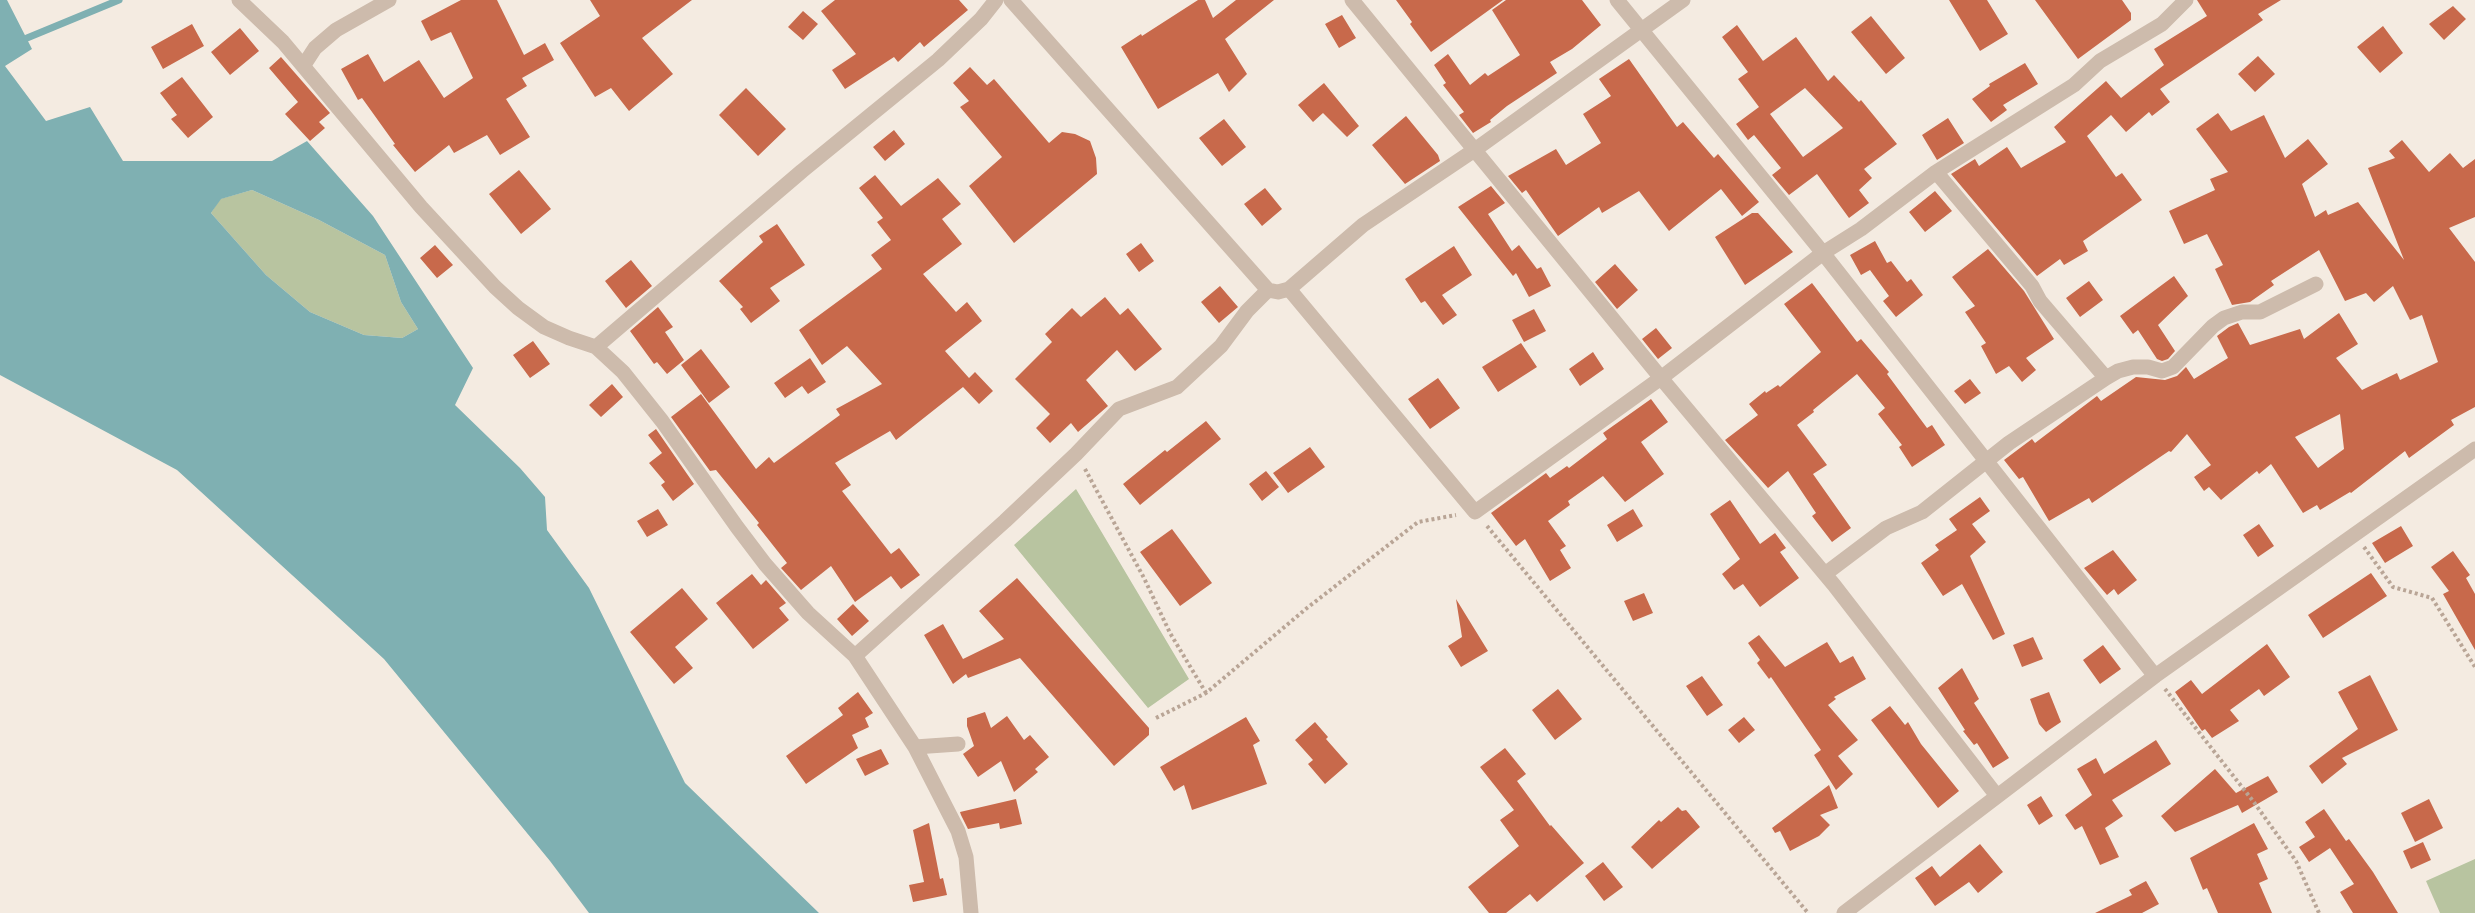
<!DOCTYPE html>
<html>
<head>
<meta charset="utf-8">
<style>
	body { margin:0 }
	canvas { display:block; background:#f4ebe1 }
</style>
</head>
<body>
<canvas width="2475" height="913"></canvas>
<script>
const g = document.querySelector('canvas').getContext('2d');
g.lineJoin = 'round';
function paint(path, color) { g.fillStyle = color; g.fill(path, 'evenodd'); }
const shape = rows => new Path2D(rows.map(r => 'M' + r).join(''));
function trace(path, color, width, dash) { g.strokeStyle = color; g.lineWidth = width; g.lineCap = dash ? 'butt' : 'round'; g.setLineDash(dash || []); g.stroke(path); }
paint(shape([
	[252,190,319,220,385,255,401,302,418,329,402,338,364,335,310,312,266,275,211,213,220,199],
	[1076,489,1189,679,1148,708,1014,545],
	[2475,859,2475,913,2440,913,2426,881]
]), '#b8c4a0');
paint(shape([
	[0,0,7,0,32,49,5,66,46,121,90,107,123,161,272,161,307,141,373,216,473,368,455,405,520,468,545,497,547,530,589,588,685,783,819,913,589,913,550,861,384,659,177,470,0,375],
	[252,190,319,220,385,255,401,302,418,329,402,338,364,335,310,312,266,275,211,213,221,199]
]), '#7fb0b2');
trace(shape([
	[27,38,119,0]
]), '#7fb0b2', 7);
paint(shape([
	[461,0,497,0,524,55,545,43,554,60,522,78,527,86,506,99,530,137,500,155,487,135,454,153,449,145,415,172,393,145,395,144,362,98,358,100,341,69,368,54,384,82,419,60,444,98,473,78,451,32,431,41,421,21],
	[590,0,692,0,642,38,673,74,629,111,611,88,595,97,560,43,600,16],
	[835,0,959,0,968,10,924,47,920,42,898,62,894,57,845,89,832,70,856,54,821,11],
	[1198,0,1205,0,1213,18,1236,0,1274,0,1225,39,1247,74,1229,92,1218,73,1158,109,1121,47,1141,34,1142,36],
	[1396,0,1503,0,1431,52,1410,24,1412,22],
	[1506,0,1582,0,1601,25,1572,49,1550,62,1557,73,1507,106,1490,120,1491,122,1473,133,1459,115,1464,112,1443,85,1446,83,1434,65,1448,54,1470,85,1485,73,1488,76,1520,55,1492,10],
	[1949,0,1987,0,2008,34,1980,51],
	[2035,0,2122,0,2131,13,2131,20,2078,59],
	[2197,0,2281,0,2258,14,2263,20,2160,89,2170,102,2152,116,2149,112,2126,132,2111,115,2087,136,2116,177,2122,173,2142,200,2083,241,2088,251,2064,265,2060,259,2037,276,1951,174,1975,159,1979,166,2007,147,2021,168,2066,142,2054,127,2106,81,2121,98,2164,65,2154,49,2207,16],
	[2453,6,2466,19,2444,40,2429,24],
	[803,11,818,24,803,40,788,27],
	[1342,15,1356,38,1339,48,1325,24],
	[1871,16,1905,58,1886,74,1851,32],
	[192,24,204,46,163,69,151,47],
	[1737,25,1763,61,1796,37,1828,81,1834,75,1859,102,1861,100,1897,144,1864,169,1872,178,1859,190,1869,203,1849,218,1817,174,1789,195,1772,175,1781,168,1754,135,1748,140,1736,124,1759,107,1738,79,1748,72,1722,37],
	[1805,88,1843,128,1803,157,1770,114],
	[2383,26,2403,53,2380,73,2357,47],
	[240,28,259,51,230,75,211,52],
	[2258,56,2275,74,2255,92,2238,74],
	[281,57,330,113,319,122,325,128,310,141,285,114,298,102,269,68],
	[1629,59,1677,127,1683,122,1714,158,1718,154,1759,202,1742,216,1721,189,1669,231,1639,191,1602,213,1599,207,1558,236,1526,190,1522,193,1508,176,1556,149,1566,165,1601,143,1583,114,1611,96,1599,79],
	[2025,63,2038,84,2003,105,2007,110,1991,122,1972,99,1990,86,1989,84],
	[970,67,987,85,994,79,1049,143,1062,132,1075,134,1090,141,1096,158,1097,174,1014,243,969,186,1002,157,960,107,969,101,953,83],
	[182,77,213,117,188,138,171,119,177,115,160,93],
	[1324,83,1359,126,1347,137,1323,113,1313,122,1298,105],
	[746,88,786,129,758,156,719,115],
	[2218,113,2231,131,2264,115,2285,158,2308,139,2328,164,2302,184,2315,217,2326,210,2328,215,2358,202,2404,260,2368,168,2395,158,2389,151,2402,140,2429,172,2450,153,2463,168,2475,159,2475,217,2449,228,2475,262,2475,407,2451,420,2454,425,2409,458,2405,451,2351,493,2350,492,2320,510,2317,505,2303,513,2271,464,2259,474,2257,471,2221,500,2209,487,2204,491,2194,477,2211,465,2187,434,2171,452,2169,451,2092,503,2089,498,2049,521,2023,477,2019,479,2004,460,2032,439,2035,443,2097,396,2101,401,2136,377,2165,380,2177,376,2186,367,2194,379,2228,358,2217,336,2229,327,2238,323,2250,345,2300,329,2304,339,2339,313,2358,344,2336,358,2362,390,2397,373,2400,380,2438,362,2422,315,2410,320,2393,286,2374,302,2366,293,2345,301,2319,250,2271,281,2274,285,2250,302,2232,305,2215,269,2223,265,2207,234,2184,244,2169,211,2215,190,2210,179,2228,172,2196,129],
	[2340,414,2344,449,2318,468,2295,437],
	[1406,116,1438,155,1440,161,1405,184,1372,145],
	[1948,118,1964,143,1937,160,1922,135],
	[1224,119,1246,147,1222,166,1199,138],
	[894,130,905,144,885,161,873,147],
	[519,170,551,209,521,234,489,194],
	[875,175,901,206,938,178,961,204,942,219,962,244,923,274,956,312,967,302,982,321,945,351,969,378,975,372,993,391,979,404,963,387,896,440,890,431,835,463,851,485,842,491,891,554,899,548,920,575,901,589,891,576,855,602,831,566,801,590,781,568,787,563,757,525,759,523,716,470,710,471,671,417,701,394,756,469,769,457,774,463,840,415,836,409,882,384,847,346,822,365,799,330,882,269,871,255,891,240,877,222,883,218,859,188],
	[1491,186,1505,203,1488,214,1512,251,1519,245,1537,269,1541,267,1551,286,1529,297,1516,273,1513,276,1458,207],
	[1265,188,1282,209,1262,226,1244,204],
	[1935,191,1952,211,1925,232,1909,212],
	[1752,213,1758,213,1793,252,1745,285,1715,237],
	[777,224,805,265,770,288,780,301,751,323,740,309,743,307,719,281,763,242,759,236],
	[1875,241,1887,263,1891,261,1907,282,1911,279,1923,295,1896,317,1883,301,1889,296,1870,270,1861,275,1850,255],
	[1141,243,1154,261,1139,272,1126,254],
	[435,245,453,265,437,278,420,258],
	[1454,246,1472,275,1442,295,1457,315,1443,325,1425,301,1421,303,1405,279],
	[1988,249,2024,291,2054,339,2026,358,2036,370,2022,382,2009,366,1996,374,1981,346,1986,343,1965,312,1975,306,1952,277],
	[631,260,652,286,626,308,605,281],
	[1615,264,1638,290,1617,309,1595,282],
	[2174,276,2188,296,2158,325,2175,351,2168,359,2162,361,2157,359,2138,330,2133,334,2120,316],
	[2089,281,2103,300,2080,317,2066,298],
	[1812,283,1857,342,1861,339,1889,372,1887,374,1927,428,1932,425,1945,445,1912,467,1899,447,1902,445,1878,414,1885,408,1857,374,1813,410,1814,412,1797,425,1827,465,1813,474,1851,528,1832,542,1812,516,1816,513,1788,471,1768,488,1725,440,1758,415,1749,404,1765,391,1766,393,1778,385,1780,387,1821,352,1784,304],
	[1220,286,1238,307,1219,323,1201,302],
	[1105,297,1120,315,1128,308,1162,349,1135,371,1117,350,1086,380,1108,406,1078,432,1071,423,1050,443,1036,428,1050,414,1015,379,1052,342,1045,334,1072,308,1081,317],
	[658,307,673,327,665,332,684,360,667,374,657,362,654,364,630,331],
	[1534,309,1546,331,1524,342,1512,320],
	[1656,328,1672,348,1658,359,1642,339],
	[533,341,550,364,530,378,513,355],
	[1521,343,1537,367,1498,392,1482,367],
	[701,349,730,387,709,403,681,365],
	[1593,352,1604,369,1580,386,1569,369],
	[810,358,826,382,808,394,802,386,785,398,774,383],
	[1438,378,1460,408,1430,429,1408,399],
	[1970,379,1981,393,1965,404,1954,391],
	[612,384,623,397,601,417,589,405],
	[1651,399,1668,422,1641,442,1664,474,1625,502,1603,476,1568,501,1570,505,1548,521,1566,546,1560,550,1571,568,1550,581,1525,539,1516,546,1491,513,1546,473,1550,478,1567,466,1569,468,1607,439,1603,433],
	[1206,421,1221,439,1140,505,1123,484,1165,450,1167,452],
	[656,429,694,484,673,501,661,485,665,482,649,463,662,453,648,435],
	[1310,447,1325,467,1288,493,1273,473],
	[1266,471,1279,487,1262,501,1249,484],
	[1980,497,1990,511,1972,524,1986,542,1970,556,2005,634,1993,640,1962,584,1943,596,1921,563,1939,550,1935,545,1957,530,1949,519],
	[1730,500,1760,544,1775,533,1786,548,1780,552,1799,578,1760,607,1743,584,1734,590,1722,574,1740,559,1710,514],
	[658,509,668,525,647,537,637,521],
	[1633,509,1643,526,1617,542,1607,525],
	[2259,524,2274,546,2258,557,2243,535],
	[2401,526,2413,546,2385,563,2372,543],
	[1172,529,1212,583,1180,606,1140,552],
	[2113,550,2137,580,2118,595,2114,589,2107,595,2084,568],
	[2453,551,2470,575,2466,578,2475,594,2475,650,2443,594,2449,591,2431,567],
	[2371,573,2387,596,2323,638,2308,615],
	[752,574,761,585,766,580,786,603,779,608,789,620,753,649,716,603],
	[1017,578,1149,728,1149,735,1114,766,1020,658,968,678,966,674,953,684,924,635,943,624,963,659,1004,639,979,611],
	[682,588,708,619,675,647,693,668,674,684,630,632],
	[1644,593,1653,613,1633,621,1624,601],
	[1456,599,1488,651,1461,667,1448,646,1462,637],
	[853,604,869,621,852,636,837,619],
	[1759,635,1785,667,1827,642,1840,663,1853,656,1866,679,1834,697,1836,699,1828,705,1858,740,1838,756,1853,774,1836,790,1814,755,1821,750,1771,677,1769,679,1757,663,1760,660,1748,643],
	[2033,637,2043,659,2022,667,2013,645],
	[2267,644,2290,677,2264,696,2259,689,2230,710,2239,721,2212,738,2205,729,2202,731,2175,692,2191,680,2202,694],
	[2103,645,2121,669,2100,684,2083,660],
	[1962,668,1979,699,1974,703,2009,758,1993,768,1977,743,1974,745,1963,731,1965,730,1938,688],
	[2370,675,2398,730,2342,758,2347,764,2322,784,2309,766,2358,729,2338,692],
	[1702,676,1723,705,1707,716,1686,686],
	[1558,689,1582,719,1555,740,1532,710],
	[858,692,873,713,865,718,869,727,852,735,858,748,806,784,786,756,843,715,838,708],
	[2049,692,2061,722,2046,732,2039,724,2030,699],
	[1890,706,1905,725,1908,722,1921,744,1959,791,1938,808,1871,720],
	[985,712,991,728,1007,716,1024,740,1030,735,1049,757,1035,769,1038,772,1014,792,1001,761,978,777,963,754,974,746,967,726,967,718],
	[1246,717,1260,741,1253,745,1267,784,1192,810,1184,785,1174,791,1160,767],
	[1744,717,1755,730,1739,743,1728,730],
	[1315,722,1328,737,1326,739,1348,764,1325,784,1308,764,1313,760,1295,740],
	[2156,740,2171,764,2112,800,2123,816,2105,828,2119,857,2100,865,2082,826,2075,830,2065,815,2092,795,2077,769,2096,758,2104,774],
	[1505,748,1526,774,1517,781,1550,826,1551,825,1584,863,1537,902,1530,894,1506,913,1489,913,1468,887,1519,846,1500,820,1514,810,1480,767],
	[881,749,889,764,865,776,856,759],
	[2215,769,2236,793,2268,776,2278,792,2242,813,2238,805,2175,832,2161,816],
	[1829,785,1838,808,1820,815,1830,825,1819,836,1790,851,1780,831,1775,833,1772,828],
	[2041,796,2053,816,2039,825,2027,805],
	[1016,799,1022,824,1000,829,999,823,968,829,961,815,960,812],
	[2429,799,2443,828,2415,842,2401,813],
	[1678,807,1682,811,1686,810,1700,827,1652,869,1631,847,1659,820,1661,822],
	[2324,809,2346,841,2349,839,2373,872,2398,913,2353,913,2340,892,2354,884,2330,848,2309,862,2299,847,2315,837,2305,822],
	[929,823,940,879,943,878,947,895,913,902,909,885,924,882,913,830],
	[2254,823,2268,849,2257,854,2268,879,2259,883,2272,913,2218,913,2207,888,2203,890,2190,858],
	[2423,842,2431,860,2411,869,2403,851],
	[1980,844,2003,872,1978,893,1969,882,1935,906,1915,878,1932,866,1940,877],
	[1603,862,1623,887,1604,901,1585,876],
	[2146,881,2159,904,2142,913,2095,913,2132,895,2129,890]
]), '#c8694b');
trace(shape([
	[1085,469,1144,578,1170,633,1206,693],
	[1487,526,1808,913],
	[2364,547,2393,587,2432,598,2475,667],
	[2165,689,2253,801,2296,861,2319,913],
	[1156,718,1206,693,1307,608,1418,522,1456,515]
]), '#b9a596', 4, [3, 3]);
trace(shape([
	[239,0,283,42,421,207,495,287,518,308,544,327,569,338,596,347,623,372,662,421,737,527,765,564,808,613,855,656,915,747,958,744],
	[1011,0,1268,290,1278,292,1289,289,1475,512,1661,378,1823,253,1861,229,1936,172,2074,85,2100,61,2162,24,2186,0],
	[1352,0,1661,378,1834,585,1997,796],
	[1617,0,1823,253,2155,676],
	[304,65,315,48,336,30,389,0],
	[1936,172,2032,286,2040,301,2106,378],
	[1289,289,1363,225,1476,149,1683,0],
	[596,347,802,171,938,60,981,19,996,0],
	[1825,574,1886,528,1922,512,2009,443,2106,378,2118,371,2133,367,2148,367,2162,371,2173,367,2213,326,2224,318,2242,312,2260,312,2316,284],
	[855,656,1005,521,1076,454,1119,409,1177,387,1221,346,1247,311,1268,290],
	[915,747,958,831,966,857,971,913],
	[1844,913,2155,676,2475,449]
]), '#cdbbac', 15);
</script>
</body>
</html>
